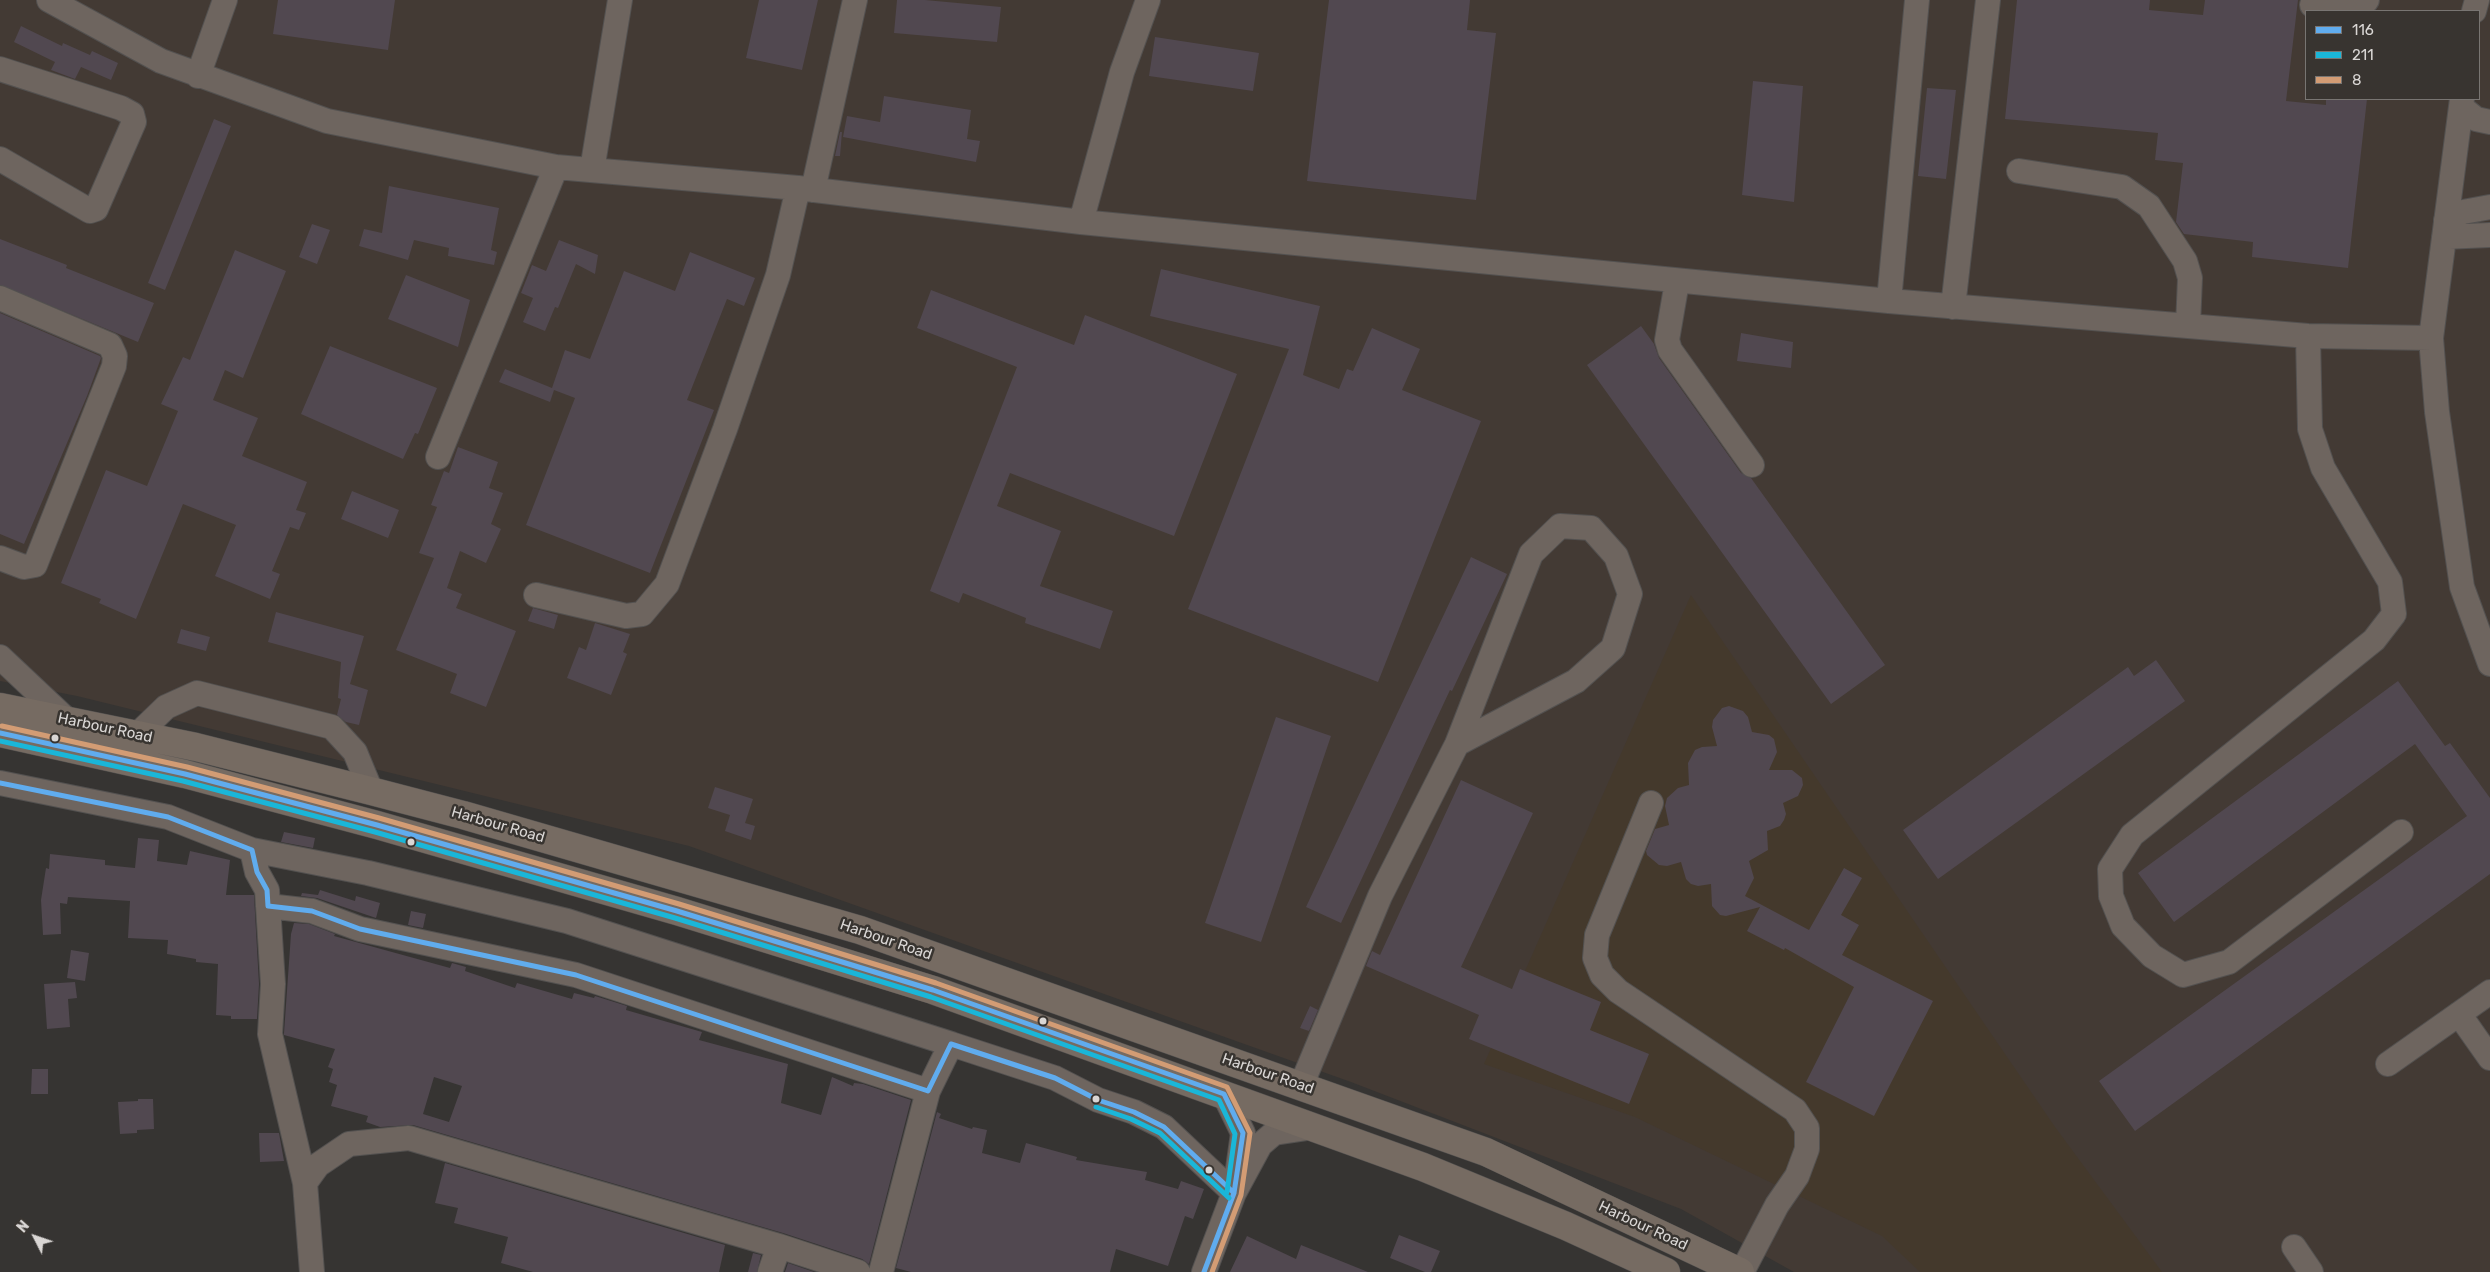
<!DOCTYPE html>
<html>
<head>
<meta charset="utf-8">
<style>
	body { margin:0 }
	#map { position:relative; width:2490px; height:1272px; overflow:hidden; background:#363432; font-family:Rubik,sans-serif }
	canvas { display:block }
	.legend { position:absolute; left:2305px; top:10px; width:175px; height:90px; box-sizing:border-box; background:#383430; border:1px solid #787572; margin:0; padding:6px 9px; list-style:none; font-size:15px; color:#d9d6d4 }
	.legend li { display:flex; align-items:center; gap:10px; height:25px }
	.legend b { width:25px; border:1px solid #787572 }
	.north { position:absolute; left:10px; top:1212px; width:50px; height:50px; -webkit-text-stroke:4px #383430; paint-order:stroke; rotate:311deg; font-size:14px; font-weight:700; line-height:20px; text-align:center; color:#d9d6d4 }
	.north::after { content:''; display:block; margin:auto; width:18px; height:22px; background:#d9d6d4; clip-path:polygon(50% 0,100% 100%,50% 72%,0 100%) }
</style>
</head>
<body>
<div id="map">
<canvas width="2490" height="1272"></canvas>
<ul class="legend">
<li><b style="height:6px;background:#60acee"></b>116</li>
<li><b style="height:6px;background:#1ab6d8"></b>211</li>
<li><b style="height:6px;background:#d39c74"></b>8</li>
</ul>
<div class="north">N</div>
</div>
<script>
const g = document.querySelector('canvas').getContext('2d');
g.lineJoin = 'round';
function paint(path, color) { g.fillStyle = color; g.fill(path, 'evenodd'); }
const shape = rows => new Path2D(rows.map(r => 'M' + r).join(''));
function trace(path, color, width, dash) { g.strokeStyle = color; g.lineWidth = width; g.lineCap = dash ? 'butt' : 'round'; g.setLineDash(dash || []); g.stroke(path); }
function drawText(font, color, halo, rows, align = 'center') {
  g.font = font + ' Rubik,sans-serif'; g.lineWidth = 5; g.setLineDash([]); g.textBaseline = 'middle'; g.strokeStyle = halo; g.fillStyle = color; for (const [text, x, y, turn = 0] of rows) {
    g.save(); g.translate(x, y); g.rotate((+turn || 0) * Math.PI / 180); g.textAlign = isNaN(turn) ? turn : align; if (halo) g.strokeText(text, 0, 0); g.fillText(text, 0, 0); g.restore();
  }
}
paint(shape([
	[0,0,2490,0,2490,1272,1794,1272,1681,1209,1351,1082,689,846,77,696,0,681],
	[2306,11,2479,11,2479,99,2306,99]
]), '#433a34');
paint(shape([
	[1691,595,2055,1127,2162,1272,1920,1272,1882,1236,1635,1117,1484,1064]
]), '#44392c');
paint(shape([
	[278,0,395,0,388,50,273,34],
	[759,0,818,0,802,70,746,58],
	[897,0,925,0,1001,7,997,42,894,33],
	[1329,0,1470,0,1467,30,1496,33,1476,200,1307,181],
	[2017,0,2150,0,2149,10,2203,15,2205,0,2298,0,2286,101,2326,105,2326,99,2367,99,2348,268,2252,257,2253,242,2184,234,2176,222,2183,163,2155,160,2158,133,2005,119],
	[21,26,62,46,63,43,90,55,92,51,118,63,111,80,81,67,75,79,51,70,55,62,14,42],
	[1155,37,1259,53,1253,91,1149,76],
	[1753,81,1803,86,1794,202,1742,195],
	[1927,88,1956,90,1946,179,1918,176],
	[884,96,971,110,967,139,980,141,976,162,843,137,847,116,880,122],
	[214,119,231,126,165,290,148,283],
	[840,132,842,132,840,156,835,156],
	[389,186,499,208,491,250,497,252,494,265,448,256,449,248,414,240,408,260,359,246,364,229,382,233],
	[312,224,330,230,317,264,299,257],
	[0,239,67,265,66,268,154,303,138,342,0,285],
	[559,240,598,255,595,274,576,264,558,308,555,307,545,331,523,322,533,298,521,293,532,265,546,271],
	[235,250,286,271,243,378,225,370,213,400,258,418,242,456,307,482,296,510,306,513,299,530,290,527,272,571,280,574,270,599,215,576,236,525,183,504,136,619,99,603,101,599,61,583,106,470,147,486,178,411,161,404,183,357,190,360],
	[690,252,755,278,744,306,727,299,687,400,714,410,650,573,526,525,575,398,554,390,550,402,499,382,505,369,552,388,565,350,590,359,624,271,675,291],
	[1161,269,1320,306,1303,375,1339,389,1347,369,1353,371,1372,328,1420,349,1402,390,1481,421,1378,682,1188,609,1289,349,1150,316],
	[406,275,470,300,458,347,388,319],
	[931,290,1074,345,1085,315,1237,374,1174,536,1010,473,997,506,1061,531,1040,586,1113,611,1100,649,1025,623,1026,618,963,593,959,603,930,591,1017,367,917,328],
	[0,313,100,356,101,358,87,396,24,544,0,534],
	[1641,326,1654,344,1659,358,1741,473,1751,478,1885,665,1831,704,1587,365],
	[1741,333,1793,342,1791,368,1737,361],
	[330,346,437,388,418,434,415,433,403,459,301,414],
	[458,447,498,462,489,488,503,493,491,524,501,529,486,563,460,551,447,588,462,594,456,608,516,631,486,707,450,693,457,674,396,650,434,558,419,553,437,507,431,505,444,471,449,473],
	[352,491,399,510,388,538,341,519],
	[1471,557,1507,574,1452,691,1450,690,1341,923,1306,907],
	[533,608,558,615,554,629,528,621],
	[276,612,364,636,350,684,368,690,359,725,346,722,337,715,341,699,338,698,341,662,268,642],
	[595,623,630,634,623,652,627,654,611,695,567,678,579,647,586,650],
	[181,629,210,637,206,651,177,643],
	[2156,660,2185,701,1938,879,1903,830,2128,667,2134,676],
	[2398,681,2445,746,2450,743,2490,798,2490,874,2135,1131,2099,1081,2467,816,2415,744,2174,922,2138,873],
	[1729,706,1743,711,1748,717,1752,732,1769,735,1774,739,1777,752,1769,770,1792,770,1802,778,1803,785,1798,796,1783,803,1786,814,1784,820,1780,826,1767,831,1768,850,1749,861,1754,878,1745,896,1809,930,1844,868,1862,878,1841,915,1859,925,1842,955,1933,1001,1874,1116,1806,1082,1854,987,1785,948,1784,950,1747,931,1760,907,1726,916,1720,915,1712,906,1711,884,1698,886,1691,884,1686,879,1681,862,1667,866,1659,865,1647,855,1646,851,1655,829,1669,825,1665,806,1667,798,1678,788,1689,785,1688,763,1695,750,1702,747,1717,746,1712,727,1713,720,1722,708],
	[1276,717,1331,736,1261,942,1205,923],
	[1461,780,1533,813,1461,967,1512,989,1520,969,1601,1002,1590,1030,1649,1054,1629,1104,1469,1039,1479,1015,1366,966,1372,951,1380,955],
	[715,787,753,799,745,823,755,826,751,840,725,831,730,815,708,808],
	[284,832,315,838,313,848,281,842],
	[138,838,159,840,157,861,187,865,190,851,230,860,226,895,254,895,259,984,257,1019,231,1019,231,1016,216,1015,218,964,196,962,196,959,167,954,168,940,128,938,130,901,68,897,67,904,60,903,61,934,43,935,41,900,46,868,49,869,50,854,105,860,105,865,135,868],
	[320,890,355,901,356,896,380,903,376,918,317,898,301,896,302,893,318,895],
	[411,911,426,914,423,928,408,925],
	[294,923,309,924,335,934,334,936,450,968,452,963,466,967,465,971,515,988,517,983,572,999,574,993,594,998,595,996,627,1006,626,1010,702,1032,699,1040,788,1064,781,1103,821,1115,832,1077,853,1086,854,1083,863,1084,911,1100,869,1264,862,1259,783,1233,413,1125,380,1127,366,1122,368,1116,331,1106,337,1085,329,1082,333,1069,328,1067,335,1049,284,1035,284,1033,291,934],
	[434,1077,462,1086,449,1122,423,1114],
	[71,950,89,953,85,981,67,978],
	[75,982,77,998,68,999,70,1027,47,1029,44,984],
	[1310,1006,1318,1010,1309,1031,1300,1028],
	[32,1069,48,1069,48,1094,31,1094],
	[138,1099,153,1099,154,1129,137,1130,137,1133,120,1134,118,1102,138,1101],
	[937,1112,941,1114,939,1118,972,1129,973,1127,987,1130,982,1153,1020,1163,1026,1143,1077,1157,1076,1160,1147,1172,1145,1180,1178,1189,1181,1181,1204,1189,1193,1219,1185,1216,1168,1266,1116,1249,1110,1272,911,1272,896,1268],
	[259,1133,279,1133,284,1161,260,1162],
	[445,1163,725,1245,719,1272,533,1272,501,1263,508,1237,454,1223,458,1208,435,1203],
	[1399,1235,1440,1251,1431,1272,1425,1272,1390,1258],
	[1247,1236,1296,1259,1301,1245,1368,1272,1230,1272],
	[753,1253,761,1255,757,1272,748,1272],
	[788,1263,814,1272,785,1272]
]), '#514850');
const minor = shape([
	[49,0,161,61,327,121,556,167,798,188,1081,222,1889,301,2308,336,2431,338],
	[2312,5,2359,9,2367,0],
	[2474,11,2477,0],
	[0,69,121,108,132,114,134,122,96,209,90,211,0,159],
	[198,76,225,0],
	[2462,99,2431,338,2437,412,2462,587,2490,664],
	[2461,107,2476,119,2490,122],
	[592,170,620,0],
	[2019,171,2122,187,2149,206,2185,261,2190,278,2188,326],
	[813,190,855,0],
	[2446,220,2463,212,2490,207],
	[1081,222,1122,72,1148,0],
	[2444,237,2490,235],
	[1677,282,1667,340,1670,350,1752,465],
	[0,298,110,345,115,356,114,366,35,565,24,567,0,558],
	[1889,301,1917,0],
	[1953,307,1988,0],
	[2308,336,2310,429,2323,468,2390,582,2394,614,2374,640,2132,835,2110,869,2111,896,2123,926,2152,956,2183,975,2229,962,2401,832],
	[438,457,556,167],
	[536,595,626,616,642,614,667,584,725,429,778,275,798,188],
	[0,657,68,721],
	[137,735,166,707,197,693,332,727,355,752,371,791],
	[0,783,168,817,252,850,257,872,267,890,273,984,270,1034,305,1183,312,1272],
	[1651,803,1597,935,1595,958,1602,975,1618,991,1795,1110,1807,1128,1807,1149,1797,1176,1777,1205,1742,1272],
	[252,850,368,873,567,921,951,1044],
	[268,906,312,911,360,929,576,975,928,1091],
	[2459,1014,2490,1058],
	[2388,1064,2490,992],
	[1301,1086,1380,896,1457,744,1531,554,1560,526,1591,528,1616,556,1630,594,1613,648,1576,681,1457,744],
	[1224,1094,1243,1133,1237,1176],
	[305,1183,318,1165,349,1144,409,1138,779,1246,770,1272],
	[779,1246,858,1272],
	[2294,1247,2311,1272],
	[881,1272,928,1091,951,1044,1055,1078,1098,1100,1134,1112,1164,1127,1234,1193],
	[1204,1272,1234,1193,1260,1145,1274,1133,1314,1127]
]);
const highway = shape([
	[0,707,196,747,371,791,463,815,860,930,1486,1152,1740,1272],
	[0,733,185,774,377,825,677,911,933,990,1423,1167,1566,1226,1666,1272]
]);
trace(minor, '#535150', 26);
trace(highway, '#535150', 29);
trace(minor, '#6e655f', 24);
trace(highway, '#766b62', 28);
trace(shape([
	[0,733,185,774,377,825,677,911,933,990,1224,1094,1243,1133,1234,1193,1204,1272],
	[0,783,168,817,252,850,257,872,267,890,268,906,312,911,360,929,576,975,928,1091,951,1044,1055,1078,1098,1100,1134,1112,1164,1127,1234,1193]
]), '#60acee', 5);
trace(shape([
	[0,741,183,781,375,832,675,918,931,997,1219,1100,1235,1134,1227,1192],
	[1096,1107,1131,1119,1160,1133,1229,1198]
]), '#1ab6d8', 5);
trace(shape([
	[2,726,187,767,379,818,679,904,936,983,1227,1087,1250,1133,1241,1195,1212,1272]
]), '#d39c74', 5);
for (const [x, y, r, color] of [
	[55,738,4.5,"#d9d6d4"],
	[411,842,4.5,"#d9d6d4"],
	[1043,1021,4.5,"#d9d6d4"],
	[1096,1099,4.5,"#d9d6d4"],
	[1209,1170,4.5,"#d9d6d4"]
]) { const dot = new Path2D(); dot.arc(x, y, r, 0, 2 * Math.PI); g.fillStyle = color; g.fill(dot); trace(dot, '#383430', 2); }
drawText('15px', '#d9d6d4', '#383430', [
	["Harbour Road",105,728,12],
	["Harbour Road",498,825,16],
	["Harbour Road",886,940,19],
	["Harbour Road",1268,1074,19],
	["Harbour Road",1643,1226,25]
]);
</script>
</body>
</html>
